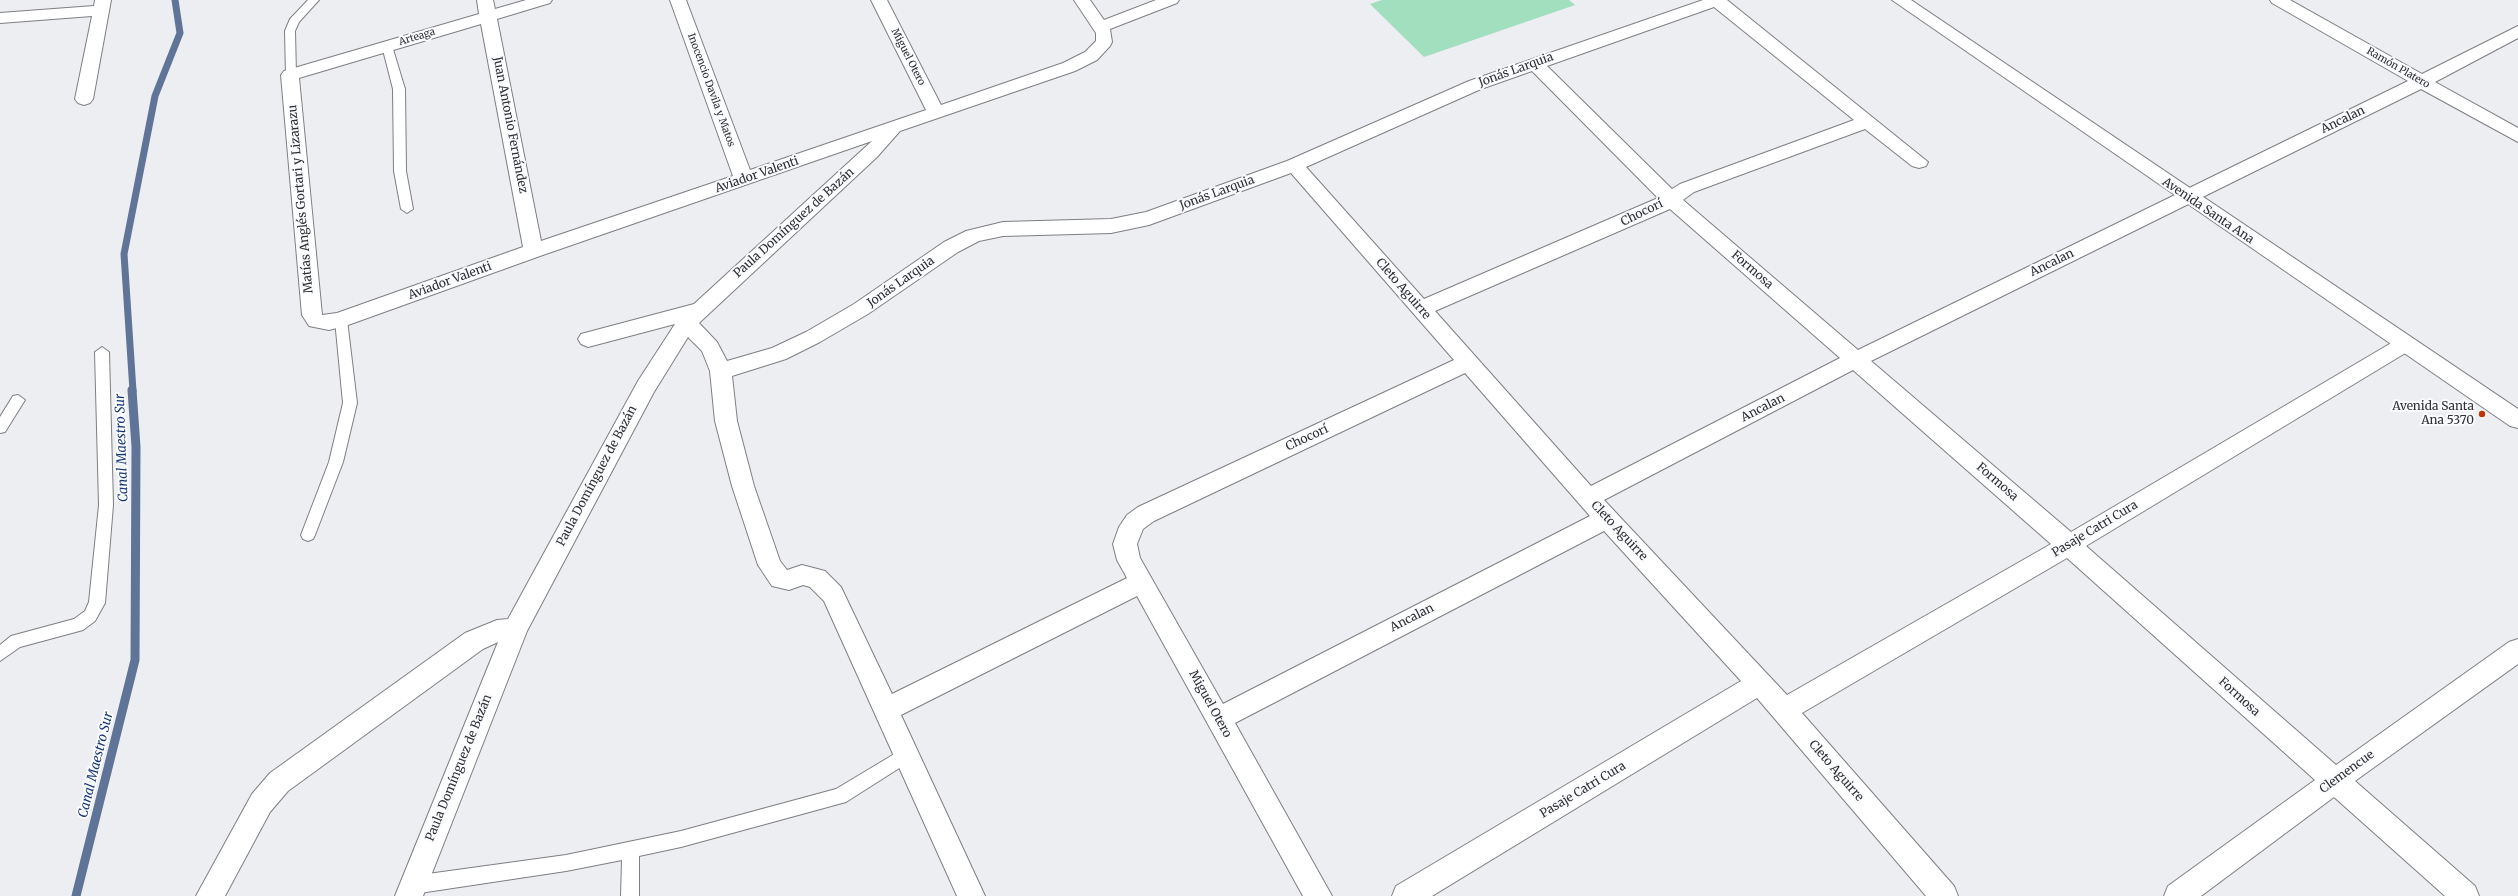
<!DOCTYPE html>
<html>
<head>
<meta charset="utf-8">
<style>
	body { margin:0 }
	canvas { display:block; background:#eceef2 }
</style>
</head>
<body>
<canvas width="2518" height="896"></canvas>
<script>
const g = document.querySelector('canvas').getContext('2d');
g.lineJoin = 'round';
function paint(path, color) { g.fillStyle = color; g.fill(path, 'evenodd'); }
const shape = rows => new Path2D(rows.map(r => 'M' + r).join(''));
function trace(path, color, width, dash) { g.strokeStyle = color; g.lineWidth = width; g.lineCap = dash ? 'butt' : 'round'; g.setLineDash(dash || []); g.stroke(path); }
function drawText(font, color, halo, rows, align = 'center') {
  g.font = font + ' Merriweather,serif'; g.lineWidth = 4; g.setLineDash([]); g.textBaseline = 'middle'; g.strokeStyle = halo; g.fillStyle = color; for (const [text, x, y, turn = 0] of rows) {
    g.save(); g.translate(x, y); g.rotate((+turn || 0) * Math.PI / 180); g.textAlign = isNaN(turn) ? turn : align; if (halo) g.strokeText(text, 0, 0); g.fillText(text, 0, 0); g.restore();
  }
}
paint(shape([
	[1382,0,1569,0,1575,5,1424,57,1370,4]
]), '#a1dfbf');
trace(shape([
	[133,391,124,254,155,96,180,33,175,0]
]), '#607498', 7);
trace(shape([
	[76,896,135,660,136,447,132,390]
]), '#607498', 9);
const lane = shape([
	[308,0,319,0,299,22,295,31,296,75,290,78,286,77,285,31,290,19,308,0],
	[387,43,392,46,405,89,406,171,413,209,407,213,401,209,394,171,393,89,382,46,387,43],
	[341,315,347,320,357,403,343,462,315,535,313,539,308,541,303,539,301,535,329,462,343,403,335,320,341,315],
	[102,347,109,352,113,505,105,603,95,621,83,630,20,647,0,661,0,645,11,636,74,619,85,611,89,602,99,505,95,352,102,347],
	[18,395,25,400,5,432,0,433,0,417,13,396,18,395],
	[906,747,912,750,914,755,912,760,846,802,681,847,639,856,639,896,621,896,622,860,566,871,413,894,407,891,404,885,407,879,413,876,566,855,681,831,836,789,906,747]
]);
const street = shape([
	[95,0,111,0,93,99,90,103,84,105,78,103,75,99,92,16,0,23,0,13,94,6,95,0],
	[477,0,493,0,495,9,526,0,552,0,550,3,497,19,541,241,733,176,670,0,686,0,750,170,926,110,871,0,887,0,941,105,1063,63,1085,52,1096,41,1096,33,1074,0,1090,0,1104,20,1156,0,1179,0,1177,3,1110,29,1112,42,1110,46,1097,60,1075,71,900,131,877,157,699,323,717,342,727,361,772,348,806,332,854,304,944,242,966,231,1003,222,1111,219,1146,212,1287,161,1469,81,1703,0,1727,0,1928,162,1926,166,1919,168,1912,166,1865,129,1694,192,1683,200,1858,350,2408,81,2272,3,2270,0,2290,0,2422,74,2518,26,2518,38,2435,82,2518,128,2518,142,2421,89,1871,361,2071,532,2398,339,2405,336,2412,339,2415,344,2412,349,2086,546,2336,765,2509,642,2518,639,2518,664,2355,781,2475,886,2479,896,2445,896,2334,797,2201,896,2164,896,2168,886,2315,780,2067,558,1802,713,1954,886,1958,896,1926,896,1757,698,1432,896,1392,896,1396,886,1741,681,1604,531,1235,723,1332,896,1303,896,1137,596,901,715,985,896,957,896,824,601,810,587,803,585,789,590,772,586,758,565,732,486,715,421,710,371,702,351,688,337,654,392,527,631,423,896,395,896,498,642,483,649,288,791,270,812,225,896,196,896,252,794,270,773,465,633,497,620,508,619,638,381,675,324,588,347,581,344,578,339,581,334,694,304,872,141,540,256,348,325,329,330,309,326,302,315,281,75,284,71,479,14,477,0],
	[1714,7,1854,120,1680,184,1672,189,1547,66,1714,7],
	[481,24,523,247,337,313,322,315,299,78,481,24],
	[1532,71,1658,198,1424,299,1306,167,1481,89,1532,71],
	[1291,173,1454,360,1138,507,1127,515,1119,527,1113,544,1117,560,1127,578,892,694,841,587,825,571,802,565,787,570,780,561,754,486,737,421,732,376,786,359,820,342,868,314,958,252,979,241,1003,236,1111,233,1149,225,1291,173],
	[1670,209,1840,358,1591,486,1435,311,1670,209],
	[1853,370,2051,544,1787,695,1604,500,1853,370],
	[1465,373,1590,516,1223,704,1140,558,1137,544,1143,529,1154,521,1465,373]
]);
const primary = shape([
	[1892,0,1911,0,2518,409,2518,428,2510,426,1892,0]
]);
trace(lane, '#7e7f83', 2);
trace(street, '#7e7f83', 2);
trace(primary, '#7e7f83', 2);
paint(lane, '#fff');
paint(street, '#fff');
paint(primary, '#fff');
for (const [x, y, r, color] of [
	[2482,414,4,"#bf360a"]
]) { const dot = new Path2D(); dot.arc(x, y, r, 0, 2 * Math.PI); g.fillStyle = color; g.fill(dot); trace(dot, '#f9fbff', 1.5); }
drawText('10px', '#303032', '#f9fbff', [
	["Arteaga",417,37,-17],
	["Miguel Otero",908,57,63],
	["Ramón Platero",2398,68,30],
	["Inocencio Davila y Matos",711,90,70]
]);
drawText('12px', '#303032', '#f9fbff', [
	["Jonás Larquia",1516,70,-20],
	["Ancalan",2343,120,-26],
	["Juan Antonio Fernández",510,125,79],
	["Aviador Valenti",757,175,-19],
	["Jonás Larquia",1217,193,-20],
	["Matías Anglés Gortari y Lizarazu",301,199,-95],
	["Avenida Santa Ana",2208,211,34],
	["Chocorí",1642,213,-26],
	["Paula Domínguez de Bazán",794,223,-42],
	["Ancalan",2052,263,-26],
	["Formosa",1752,270,41],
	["Aviador Valenti",450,281,-20],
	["Jonás Larquia",901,282,-35],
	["Cleto Aguirre",1403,289,49],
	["Ancalan",1763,408,-27],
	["Chocorí",1307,438,-25],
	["Paula Domínguez de Bazán",597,476,-62],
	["Formosa",1997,482,41],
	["Pasaje Catri Cura",2095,529,-31],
	["Cleto Aguirre",1619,531,47],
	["Ancalan",1412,618,-27],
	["Formosa",2239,697,42],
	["Miguel Otero",1210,704,61],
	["Paula Domínguez de Bazán",459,768,-68],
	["Cleto Aguirre",1836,771,49],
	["Clemencue",2347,772,-36],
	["Pasaje Catri Cura",1583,790,-31]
]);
drawText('12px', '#303032', '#f9fbff', [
	["Avenida Santa",2474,407],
	["Ana 5370",2474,421]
], 'right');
drawText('italic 13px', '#173674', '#f9fbff', [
	["Canal Maestro Sur",122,448,-92],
	["Canal Maestro Sur",96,765,-76]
]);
</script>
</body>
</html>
